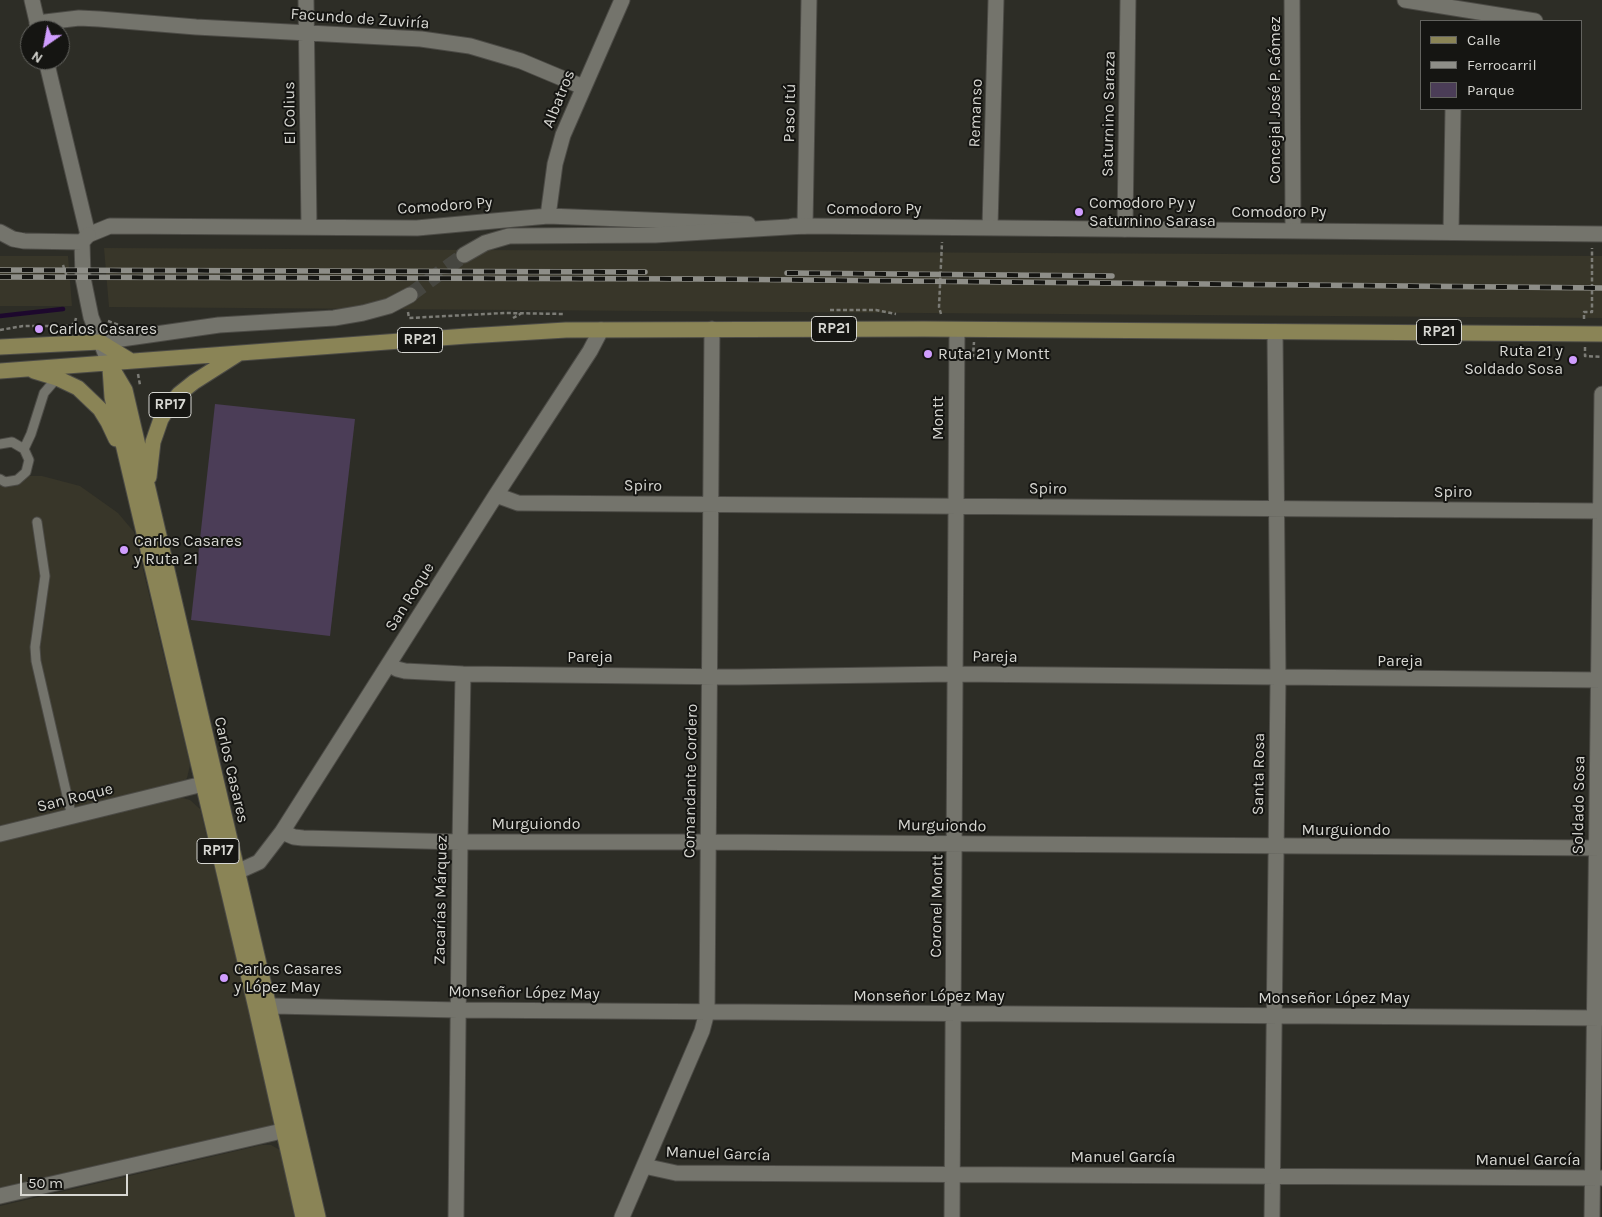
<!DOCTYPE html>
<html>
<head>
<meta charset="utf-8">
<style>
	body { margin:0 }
	#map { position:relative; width:1602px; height:1217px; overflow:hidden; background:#2d2d26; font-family:Karla,sans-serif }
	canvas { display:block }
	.legend { position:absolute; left:1420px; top:20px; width:162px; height:90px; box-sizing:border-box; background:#151512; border:1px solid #63635f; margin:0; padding:6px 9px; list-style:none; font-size:15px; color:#d7d7d2 }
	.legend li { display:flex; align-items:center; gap:10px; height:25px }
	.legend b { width:25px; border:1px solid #63635f }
	.north { position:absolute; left:20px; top:20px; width:50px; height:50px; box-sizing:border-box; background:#151512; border:1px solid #63635f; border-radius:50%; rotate:213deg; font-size:14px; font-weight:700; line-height:20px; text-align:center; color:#d7d7d2 }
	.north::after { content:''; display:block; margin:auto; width:18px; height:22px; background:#d09dfe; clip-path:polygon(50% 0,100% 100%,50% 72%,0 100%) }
	.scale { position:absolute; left:20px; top:1174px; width:108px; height:22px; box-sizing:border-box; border:2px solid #d7d7d2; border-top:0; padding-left:6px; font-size:15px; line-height:18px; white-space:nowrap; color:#d7d7d2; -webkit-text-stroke:4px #151512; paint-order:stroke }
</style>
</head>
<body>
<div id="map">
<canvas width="1602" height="1217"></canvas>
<ul class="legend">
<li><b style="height:6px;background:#8a8456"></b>Calle</li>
<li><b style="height:6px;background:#8e8e88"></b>Ferrocarril</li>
<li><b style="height:14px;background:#4b3d57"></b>Parque</li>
</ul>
<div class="north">N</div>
<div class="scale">50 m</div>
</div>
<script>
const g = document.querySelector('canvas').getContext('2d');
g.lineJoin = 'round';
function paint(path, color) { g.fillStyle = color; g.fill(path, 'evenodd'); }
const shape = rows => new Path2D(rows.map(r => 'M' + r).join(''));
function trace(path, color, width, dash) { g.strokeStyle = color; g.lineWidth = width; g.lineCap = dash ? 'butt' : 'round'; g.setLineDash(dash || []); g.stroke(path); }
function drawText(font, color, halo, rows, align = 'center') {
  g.font = font + ' Karla,sans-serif'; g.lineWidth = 4; g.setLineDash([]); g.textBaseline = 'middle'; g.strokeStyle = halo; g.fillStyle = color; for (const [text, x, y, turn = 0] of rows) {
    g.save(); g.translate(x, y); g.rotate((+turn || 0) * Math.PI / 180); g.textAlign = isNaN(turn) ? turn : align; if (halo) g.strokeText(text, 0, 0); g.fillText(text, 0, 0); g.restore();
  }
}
paint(shape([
	[104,248,1602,256,1602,318,109,307],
	[0,256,68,256,72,306,0,306],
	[0,476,42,476,80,486,118,513,134,532,190,765,187,778,182,783,0,826],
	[179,797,190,800,200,809,276,1119,270,1128,0,1190,0,841],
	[262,1145,271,1145,280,1150,296,1217,0,1217,0,1206]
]), '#383629');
paint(shape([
	[215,404,355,419,330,636,191,620]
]), '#4b3d57');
trace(shape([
	[0,316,63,309]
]), '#1d082d', 4.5);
trace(shape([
	[410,295,464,255]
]), '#464640', 15, [15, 8]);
const lane = shape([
	[0,444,12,442,24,449,29,460,26,472,17,480,5,482,0,479],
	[24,449,31,434,44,393,57,378],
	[37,522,45,576,35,647,36,661,72,817]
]);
const street = shape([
	[32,0,39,30],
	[306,0,309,226],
	[1292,0,1293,230],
	[1405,0,1535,21],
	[37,23,79,18,99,19,196,27,421,39,470,46,521,61,583,87],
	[46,60,88,235,110,226,417,228,548,216,748,224],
	[548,216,555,164,563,135,622,0],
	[793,226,805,226,809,0],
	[990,227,996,0],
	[1125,229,1128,0],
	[1451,232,1453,109],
	[496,495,518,503,1602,511],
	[389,664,397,669,405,671,463,674,739,677,954,674,1602,680],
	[282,832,294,837,303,838,460,842,708,842,1602,848],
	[0,834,215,781],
	[237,872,259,862,282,832,496,495,590,351,601,330],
	[257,1008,273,1006,458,1010,1602,1018],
	[644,1166,676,1173,1602,1178],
	[0,1196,295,1128],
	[456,1217,460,842,463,674],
	[622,1217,702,1031,707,1012,712,329],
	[952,1217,957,330],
	[1272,1217,1278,678,1275,332],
	[1592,1217,1602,394]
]);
const secondary = shape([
	[0,232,13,239,24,241,82,242],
	[88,235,82,242,83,278,91,317,109,363],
	[464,255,485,243,509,236,655,235,805,226,1602,234],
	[100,342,219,325,334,318,363,313,389,306,410,295]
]);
const primary = shape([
	[0,347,100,342,131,361],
	[109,363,125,390,318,1217],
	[110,368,112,397,256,1008,303,1217],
	[0,371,467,336,566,330,924,329,1602,334],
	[34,371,57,378,78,388,100,409,108,422,116,439],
	[149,477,153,442,161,419,169,406,179,394,194,382,238,354]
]);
trace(lane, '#4c4b46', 11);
trace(street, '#4c4b46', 17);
trace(secondary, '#4c4b46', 17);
trace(primary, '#4c4b46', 17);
trace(shape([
	[63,265,67,277],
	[830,310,876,310,896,314],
	[408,312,409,318,505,313,565,314],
	[941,314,939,307,942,242],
	[513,318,522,313],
	[1584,319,1584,312,1592,312,1592,248],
	[108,321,119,325],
	[0,330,23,326,71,326,75,322,76,318],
	[1585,347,1585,356,1602,357],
	[971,356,973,356,974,342],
	[138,374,140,385]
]), '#7c7c76', 2.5, [4, 2.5]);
trace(lane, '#74746c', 9);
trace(street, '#74746c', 15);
trace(secondary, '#74746c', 15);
trace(primary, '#8a8456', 15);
const rail = shape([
	[0,270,645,272],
	[787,273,1112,276],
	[0,277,707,279,1602,288]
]);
trace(rail, '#8e8e88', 5.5);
trace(rail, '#151512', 4, [11]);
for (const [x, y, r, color] of [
	[1079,212,5,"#d09dfe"],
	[39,329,5,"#d09dfe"],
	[928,354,5,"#d09dfe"],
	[1573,360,5,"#d09dfe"],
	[124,550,5,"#d09dfe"],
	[224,978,5,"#d09dfe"]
]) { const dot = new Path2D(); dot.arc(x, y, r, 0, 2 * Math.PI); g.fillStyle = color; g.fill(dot); trace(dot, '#151512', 2); }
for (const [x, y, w] of [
	[834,329,45],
	[1439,332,45],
	[420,340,45],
	[170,405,42],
	[218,851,42]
]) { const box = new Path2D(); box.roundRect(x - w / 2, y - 12.5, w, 25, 4); g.fillStyle = '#151512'; g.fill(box); trace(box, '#d7d7d2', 1); }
drawText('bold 15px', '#d7d7d2', null, [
	["RP21",834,329],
	["RP21",1439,332],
	["RP21",420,340],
	["RP17",170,405],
	["RP17",218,851]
]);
drawText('16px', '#d7d7d2', '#151512', [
	["Facundo de Zuviría",360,19,4],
	["Albatros",559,99,-68],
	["Concejal José P. Gómez",1275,100,-90],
	["El Colius",290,113,-91],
	["Paso Itú",790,113,-89],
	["Remanso",976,113,-88],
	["Saturnino Saraza",1109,114,-89],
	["Comodoro Py",445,206,-4],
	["Comodoro Py",874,209],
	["Comodoro Py",1279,212],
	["Montt",938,418,-90],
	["Spiro",643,486,1],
	["Spiro",1048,489,1],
	["Spiro",1453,492],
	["San Roque",410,597,-58],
	["Pareja",590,657],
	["Pareja",995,657,1],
	["Pareja",1400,661],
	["Carlos Casares",231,770,77],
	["Santa Rosa",1259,774,-89],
	["Comandante Cordero",691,781,-89],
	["San Roque",75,798,-14],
	["Soldado Sosa",1579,805,-89],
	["Murguiondo",536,824],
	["Murguiondo",942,826,1],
	["Murguiondo",1346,830],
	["Zacarías Márquez",441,900,-89],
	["Coronel Montt",937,906,-89],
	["Monseñor López May",524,993,1],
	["Monseñor López May",929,996],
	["Monseñor López May",1334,998],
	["Manuel García",718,1154,2],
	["Manuel García",1123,1157],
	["Manuel García",1528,1160]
]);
drawText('16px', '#d7d7d2', '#151512', [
	["Comodoro Py y",1089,203],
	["Saturnino Sarasa",1089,221],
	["Carlos Casares",49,329],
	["Ruta 21 y",1563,351,"right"],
	["Soldado Sosa",1563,369,"right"],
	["Ruta 21 y Montt",938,354],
	["Carlos Casares",134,541],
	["y Ruta 21",134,559],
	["Carlos Casares",234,969],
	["y López May",234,987]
], 'left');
</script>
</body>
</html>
